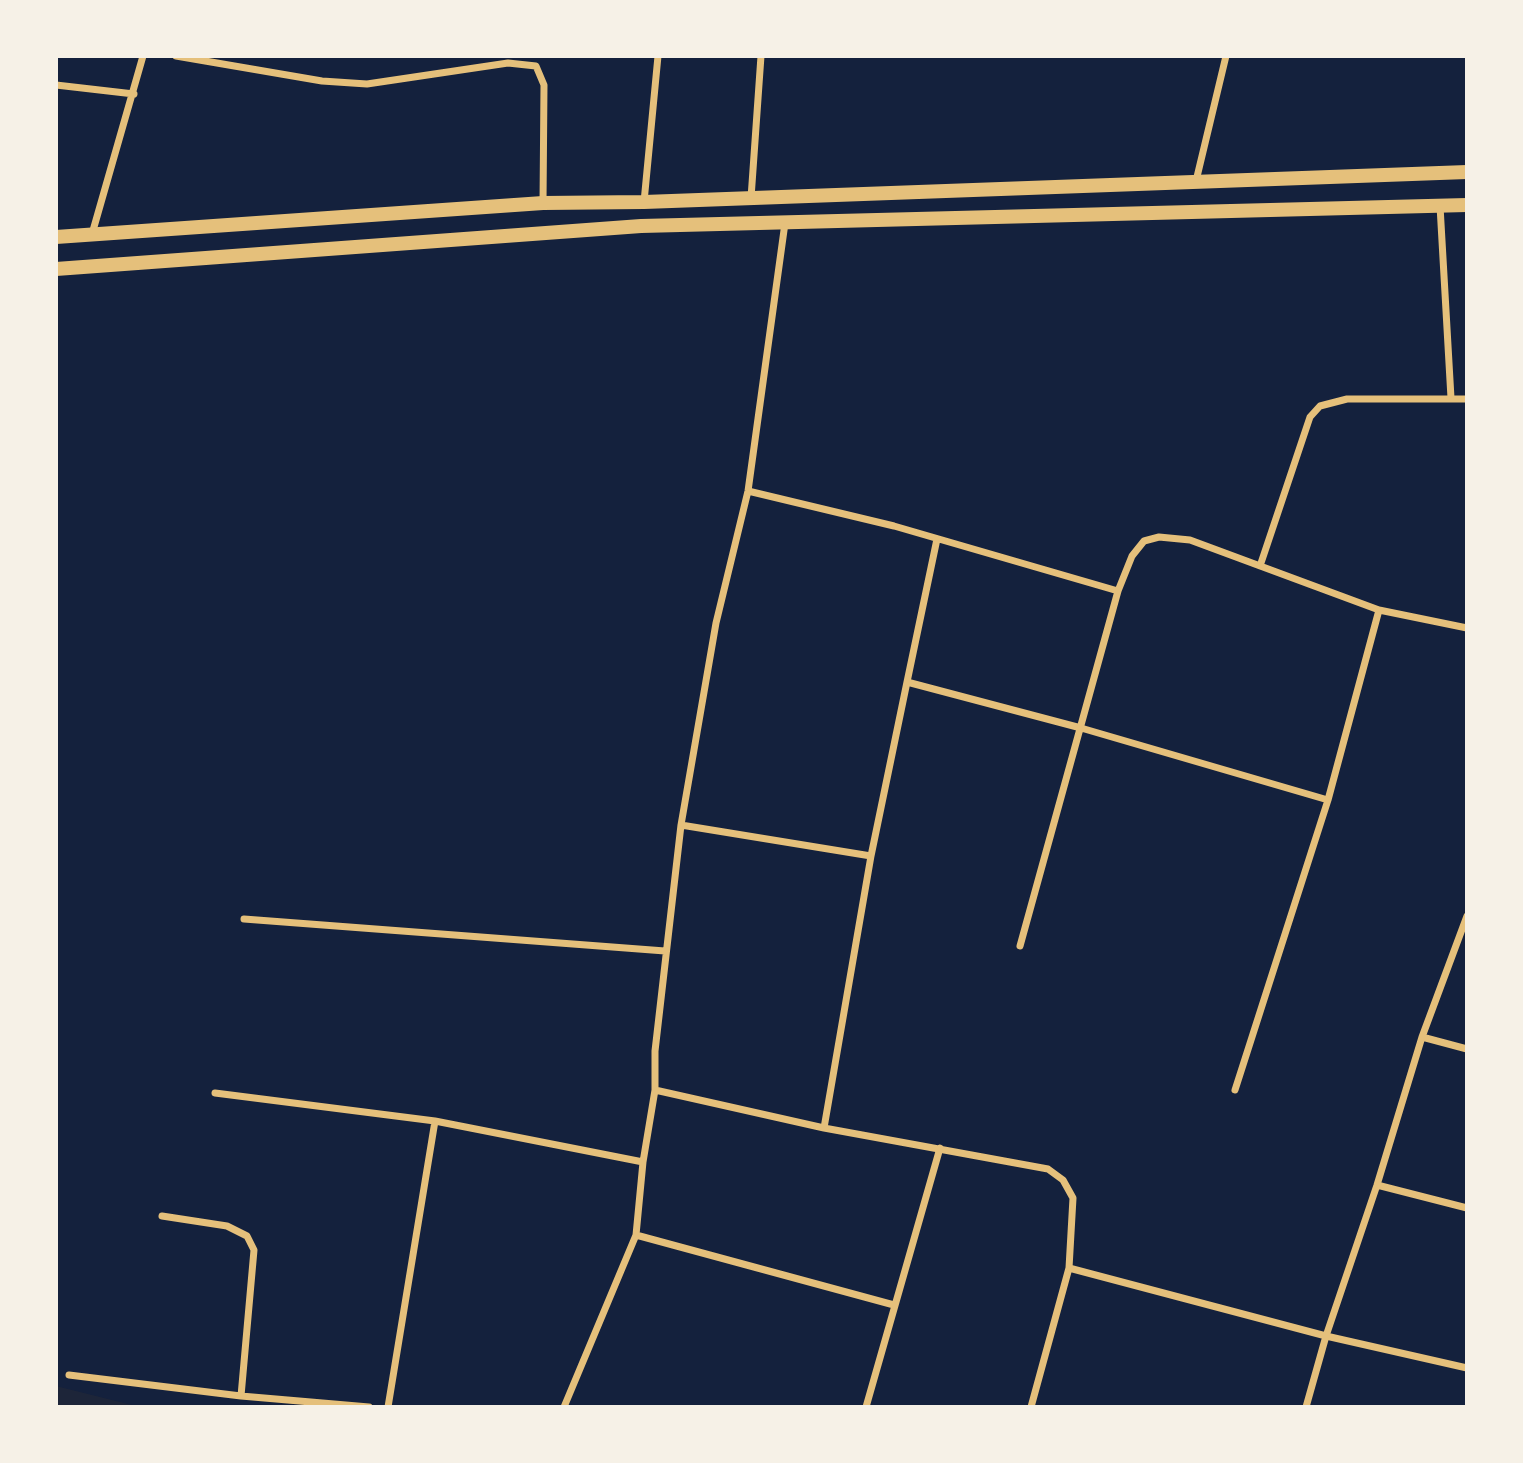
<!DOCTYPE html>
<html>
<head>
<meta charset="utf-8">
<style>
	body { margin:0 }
	#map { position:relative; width:1523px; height:1463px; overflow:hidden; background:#14213d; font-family:Mulish,sans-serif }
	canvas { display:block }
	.frame { position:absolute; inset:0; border:58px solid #f6f1e7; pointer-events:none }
</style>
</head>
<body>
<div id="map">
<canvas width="1523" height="1463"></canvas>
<div class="frame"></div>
</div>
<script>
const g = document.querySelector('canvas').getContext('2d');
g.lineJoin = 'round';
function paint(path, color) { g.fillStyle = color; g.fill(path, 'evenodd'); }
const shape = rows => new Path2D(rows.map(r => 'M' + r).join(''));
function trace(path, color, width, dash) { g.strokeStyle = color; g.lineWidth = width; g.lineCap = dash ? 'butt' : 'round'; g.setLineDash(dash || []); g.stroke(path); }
paint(shape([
	[56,1386,140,1407,56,1407]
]), '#1d2539');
trace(shape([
	[176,56,322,81,367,84,508,63,536,66,544,85,543,203],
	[56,85,134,94],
	[1196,181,1226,56],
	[751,198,761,56],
	[644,202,658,56],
	[1440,206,1451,398],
	[92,234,143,56],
	[748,491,894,526,1118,591],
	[1260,566,1310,417,1320,406,1347,399,1467,399],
	[907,682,937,539],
	[681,825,871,856],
	[244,919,665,951],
	[1020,946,1118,591,1132,556,1144,541,1159,537,1190,540,1379,610,1467,628],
	[1422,1037,1467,1049],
	[655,1090,824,1128,1048,1169,1063,1180,1073,1198,1069,1268],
	[1235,1090,1328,800,1379,610],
	[215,1093,435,1121,643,1162],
	[824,1128,871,856,907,682,1081,728,1328,800],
	[1377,1185,1467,1208],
	[162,1216,227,1226,247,1236,254,1250,241,1396],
	[636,1235,894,1305],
	[69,1375,241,1396,369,1407],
	[388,1407,435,1121],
	[564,1407,636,1235,643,1162,655,1090,655,1051,681,825,716,623,748,491,785,223],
	[866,1407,940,1148],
	[1031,1407,1069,1268,1326,1336,1467,1368],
	[1306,1407,1326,1336,1377,1185,1422,1037,1467,916]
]), '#e5c07b', 7);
trace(shape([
	[56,237,543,203,644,202,1467,172],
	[56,269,641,226,1467,205]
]), '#e5c07b', 14);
</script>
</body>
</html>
